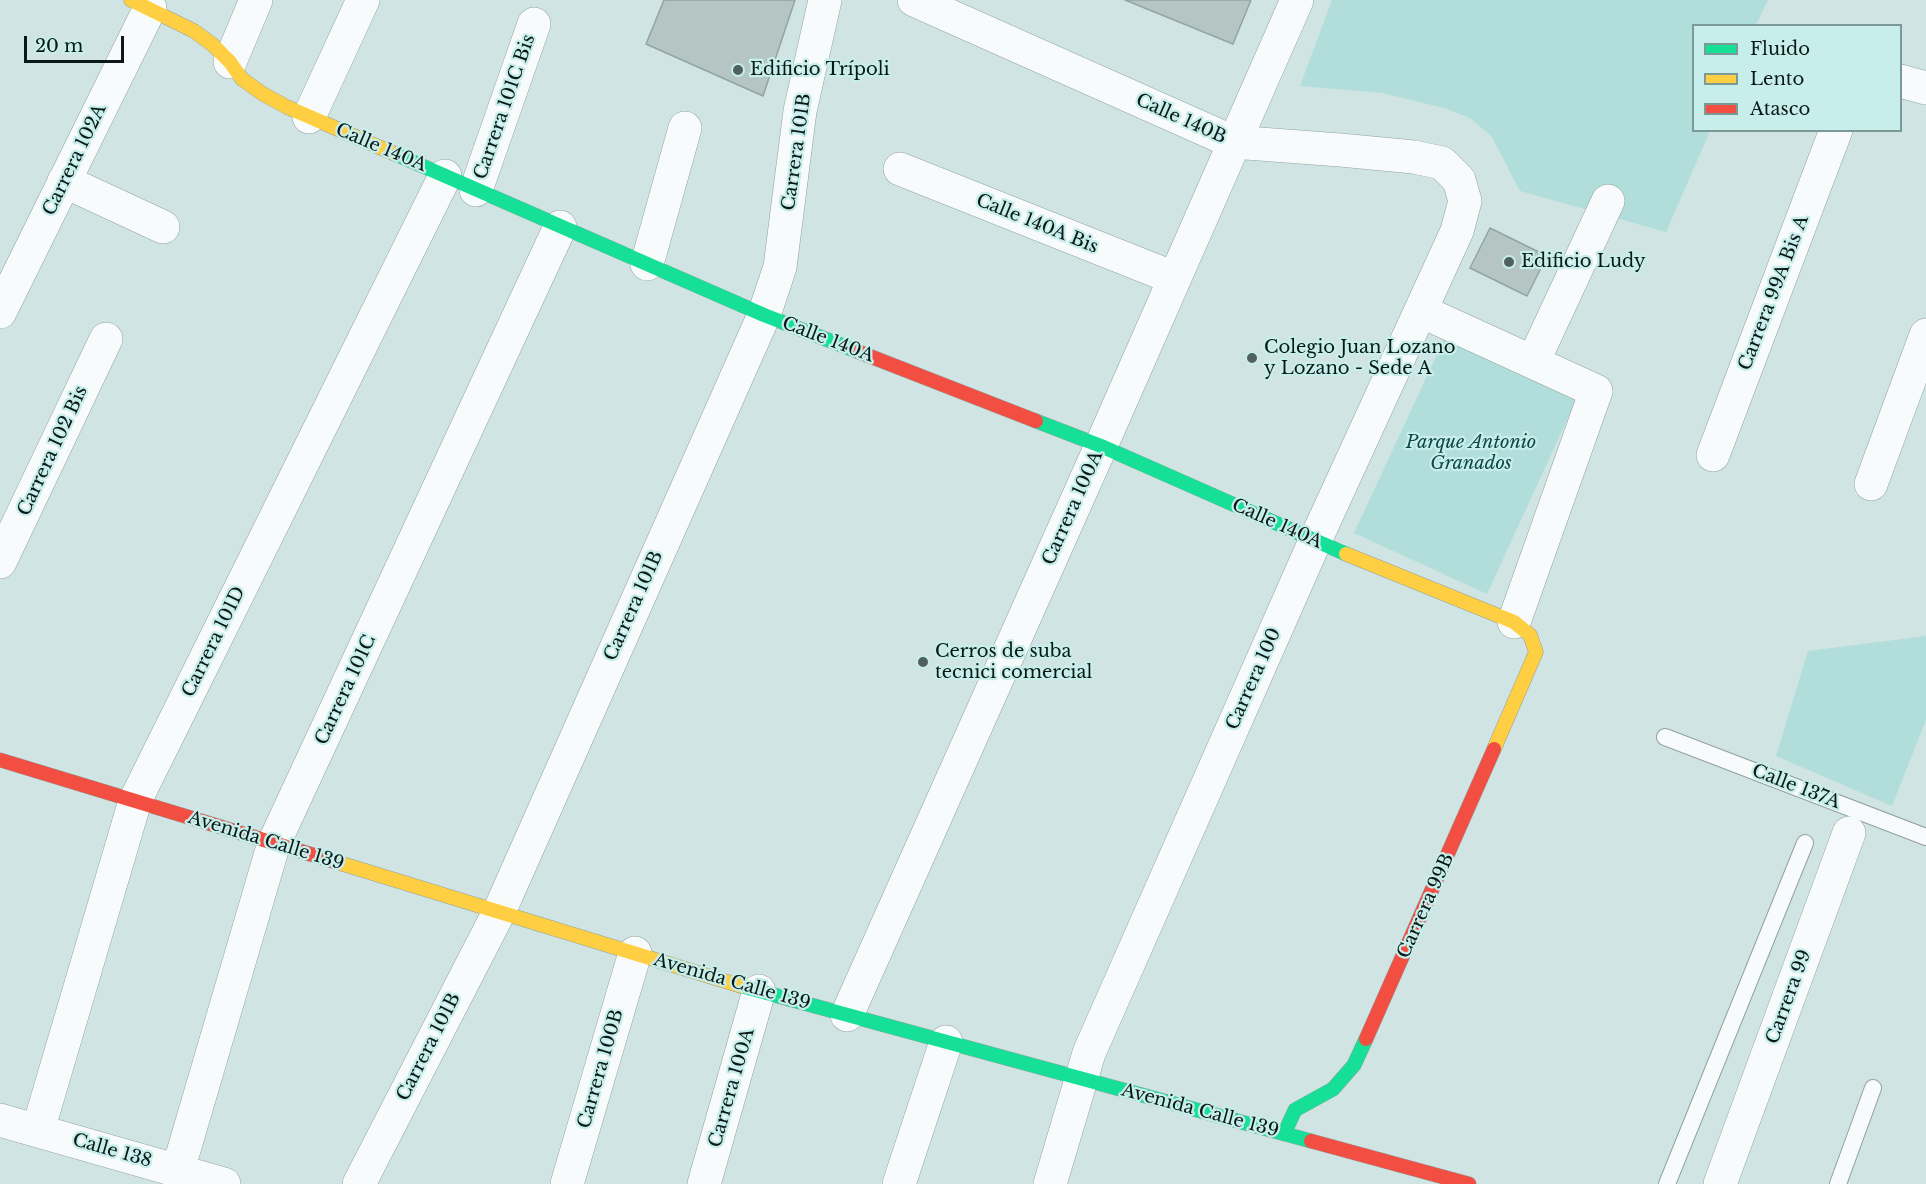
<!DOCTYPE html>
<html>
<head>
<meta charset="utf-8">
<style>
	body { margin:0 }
	#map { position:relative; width:1926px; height:1184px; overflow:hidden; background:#d0e5e3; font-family:"Libre Baskerville",serif }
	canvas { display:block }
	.legend { position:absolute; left:1692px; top:24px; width:210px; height:108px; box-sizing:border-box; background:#c7eeea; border:2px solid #7b9996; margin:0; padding:8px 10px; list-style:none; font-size:18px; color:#0a1918 }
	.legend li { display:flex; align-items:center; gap:12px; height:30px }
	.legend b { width:30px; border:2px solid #7b9996 }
	.scale { position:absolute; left:24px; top:36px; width:100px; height:27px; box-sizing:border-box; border:3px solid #0a1918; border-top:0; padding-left:8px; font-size:18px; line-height:21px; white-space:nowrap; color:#0a1918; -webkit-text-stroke:4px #c7eeea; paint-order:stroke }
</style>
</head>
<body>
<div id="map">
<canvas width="1926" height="1184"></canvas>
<ul class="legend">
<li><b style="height:8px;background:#16e098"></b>Fluido</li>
<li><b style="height:8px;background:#ffcf43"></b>Lento</li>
<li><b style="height:8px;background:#f24e42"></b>Atasco</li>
</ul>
<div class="scale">20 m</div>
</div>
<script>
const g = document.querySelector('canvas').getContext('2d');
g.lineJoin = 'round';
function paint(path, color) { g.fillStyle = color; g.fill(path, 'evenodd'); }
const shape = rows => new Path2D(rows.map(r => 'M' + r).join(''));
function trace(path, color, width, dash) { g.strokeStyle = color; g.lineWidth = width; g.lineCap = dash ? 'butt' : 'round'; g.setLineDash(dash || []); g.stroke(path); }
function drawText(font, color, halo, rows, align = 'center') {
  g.font = font + ' "Libre Baskerville",serif'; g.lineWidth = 4.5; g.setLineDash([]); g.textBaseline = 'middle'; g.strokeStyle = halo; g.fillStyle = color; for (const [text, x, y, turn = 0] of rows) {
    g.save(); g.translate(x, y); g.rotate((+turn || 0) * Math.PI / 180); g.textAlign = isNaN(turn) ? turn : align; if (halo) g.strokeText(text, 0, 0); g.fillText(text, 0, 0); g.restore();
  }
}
paint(shape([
	[1332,0,1768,0,1756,25,1694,26,1694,130,1710,131,1666,232,1520,191,1492,137,1470,118,1444,108,1382,93,1300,86],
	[1446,335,1578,396,1487,594,1354,533],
	[1926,636,1926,720,1892,806,1776,756,1808,651]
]), '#b1ddda');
const building = shape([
	[664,0,795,0,763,96,646,44,664,0],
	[1125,0,1251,0,1233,44,1125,0],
	[1490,228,1547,256,1527,296,1470,268,1490,228]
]);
paint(building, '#b4c5c4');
trace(building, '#93a4a2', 1.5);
const lane = shape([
	[1665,737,1926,837],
	[1667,1184,1805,843],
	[1838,1184,1873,1088]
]);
const street = shape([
	[914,0,1233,142,1340,150,1414,157,1442,163,1459,180,1465,201,1457,231,1315,541,1089,1053,1050,1184],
	[230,62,256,0],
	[1900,81,1926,88],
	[309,117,363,0],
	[900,169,1174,278],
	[64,181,163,227],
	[476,190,534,24],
	[647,264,685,128],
	[1421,311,1596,391,1514,622],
	[0,312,150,8],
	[1533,362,1608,201],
	[1713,455,1836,130],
	[1871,484,1926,335],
	[0,562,106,339],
	[847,1015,1101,446,1297,0],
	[0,1120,224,1184],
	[38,1130,135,801,445,176],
	[178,1170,274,843,560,227],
	[359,1184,499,912,764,315,780,267,800,111,825,0],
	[567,1184,635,953],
	[704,1184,759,991],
	[899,1184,946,1042],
	[1720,1184,1849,833]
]);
const fast = shape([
	[395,154,764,315,859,352],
	[1036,421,1101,446,1346,554],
	[741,986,1311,1141],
	[1284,1134,1295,1110,1333,1089,1354,1065,1366,1039]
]);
const slow = shape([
	[131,0,194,31,213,45,230,62,242,79,263,94,287,107,395,154],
	[1346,554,1514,622,1530,635,1536,652,1494,749],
	[333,861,741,986]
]);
const jam = shape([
	[859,352,1036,421],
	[0,760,333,861],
	[1366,1039,1494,749],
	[1311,1141,1469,1184]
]);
trace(lane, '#91a1a0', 18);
trace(street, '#91a1a0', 34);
trace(fast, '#91a1a0', 15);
trace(slow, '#91a1a0', 15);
trace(jam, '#91a1a0', 15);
trace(lane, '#f8fbfb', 16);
trace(street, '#f8fbfb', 33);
trace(fast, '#16e098', 14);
trace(slow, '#ffcf43', 14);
trace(jam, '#f24e42', 14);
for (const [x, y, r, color] of [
	[738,70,6,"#4f605f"],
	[1509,262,6,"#4f605f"],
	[1252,358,6,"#4f605f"],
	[923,662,6,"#4f605f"]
]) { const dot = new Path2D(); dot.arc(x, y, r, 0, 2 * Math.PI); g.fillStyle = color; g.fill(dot); trace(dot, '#c7eeea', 2); }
drawText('18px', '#0a1918', '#c7eeea', [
	["Edificio Trípoli",750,70],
	["Edificio Ludy",1521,262],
	["Colegio Juan Lozano",1264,348],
	["y Lozano - Sede A",1264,369],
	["Cerros de suba",935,652],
	["tecnici comercial",935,673]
], 'left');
drawText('18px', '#0a1918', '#c7eeea', [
	["Carrera 101C Bis",505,107,-71],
	["Calle 140B",1181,119,24],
	["Calle 140A",381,148,23],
	["Carrera 101B",797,152,-82],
	["Carrera 102A",75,160,-64],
	["Calle 140A Bis",1037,224,22],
	["Carrera 99A Bis A",1774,293,-69],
	["Calle 140A",828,340,21],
	["Carrera 102 Bis",53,451,-65],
	["Carrera 100A",1073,508,-66],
	["Calle 140A",1277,524,24],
	["Carrera 101B",634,606,-66],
	["Carrera 101D",214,642,-64],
	["Carrera 100",1254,679,-66],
	["Carrera 101C",346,690,-65],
	["Calle 137A",1796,787,21],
	["Avenida Calle 139",266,841,17],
	["Carrera 99B",1426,906,-66],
	["Avenida Calle 139",732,982,16],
	["Carrera 99",1789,997,-70],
	["Carrera 101B",429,1047,-63],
	["Carrera 100B",601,1069,-74],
	["Carrera 100A",732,1088,-74],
	["Avenida Calle 139",1200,1111,15],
	["Calle 138",112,1151,16]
]);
drawText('italic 18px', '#0d4845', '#c7eeea', [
	["Parque Antonio",1471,443],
	["Granados",1471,464]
]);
</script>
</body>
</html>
